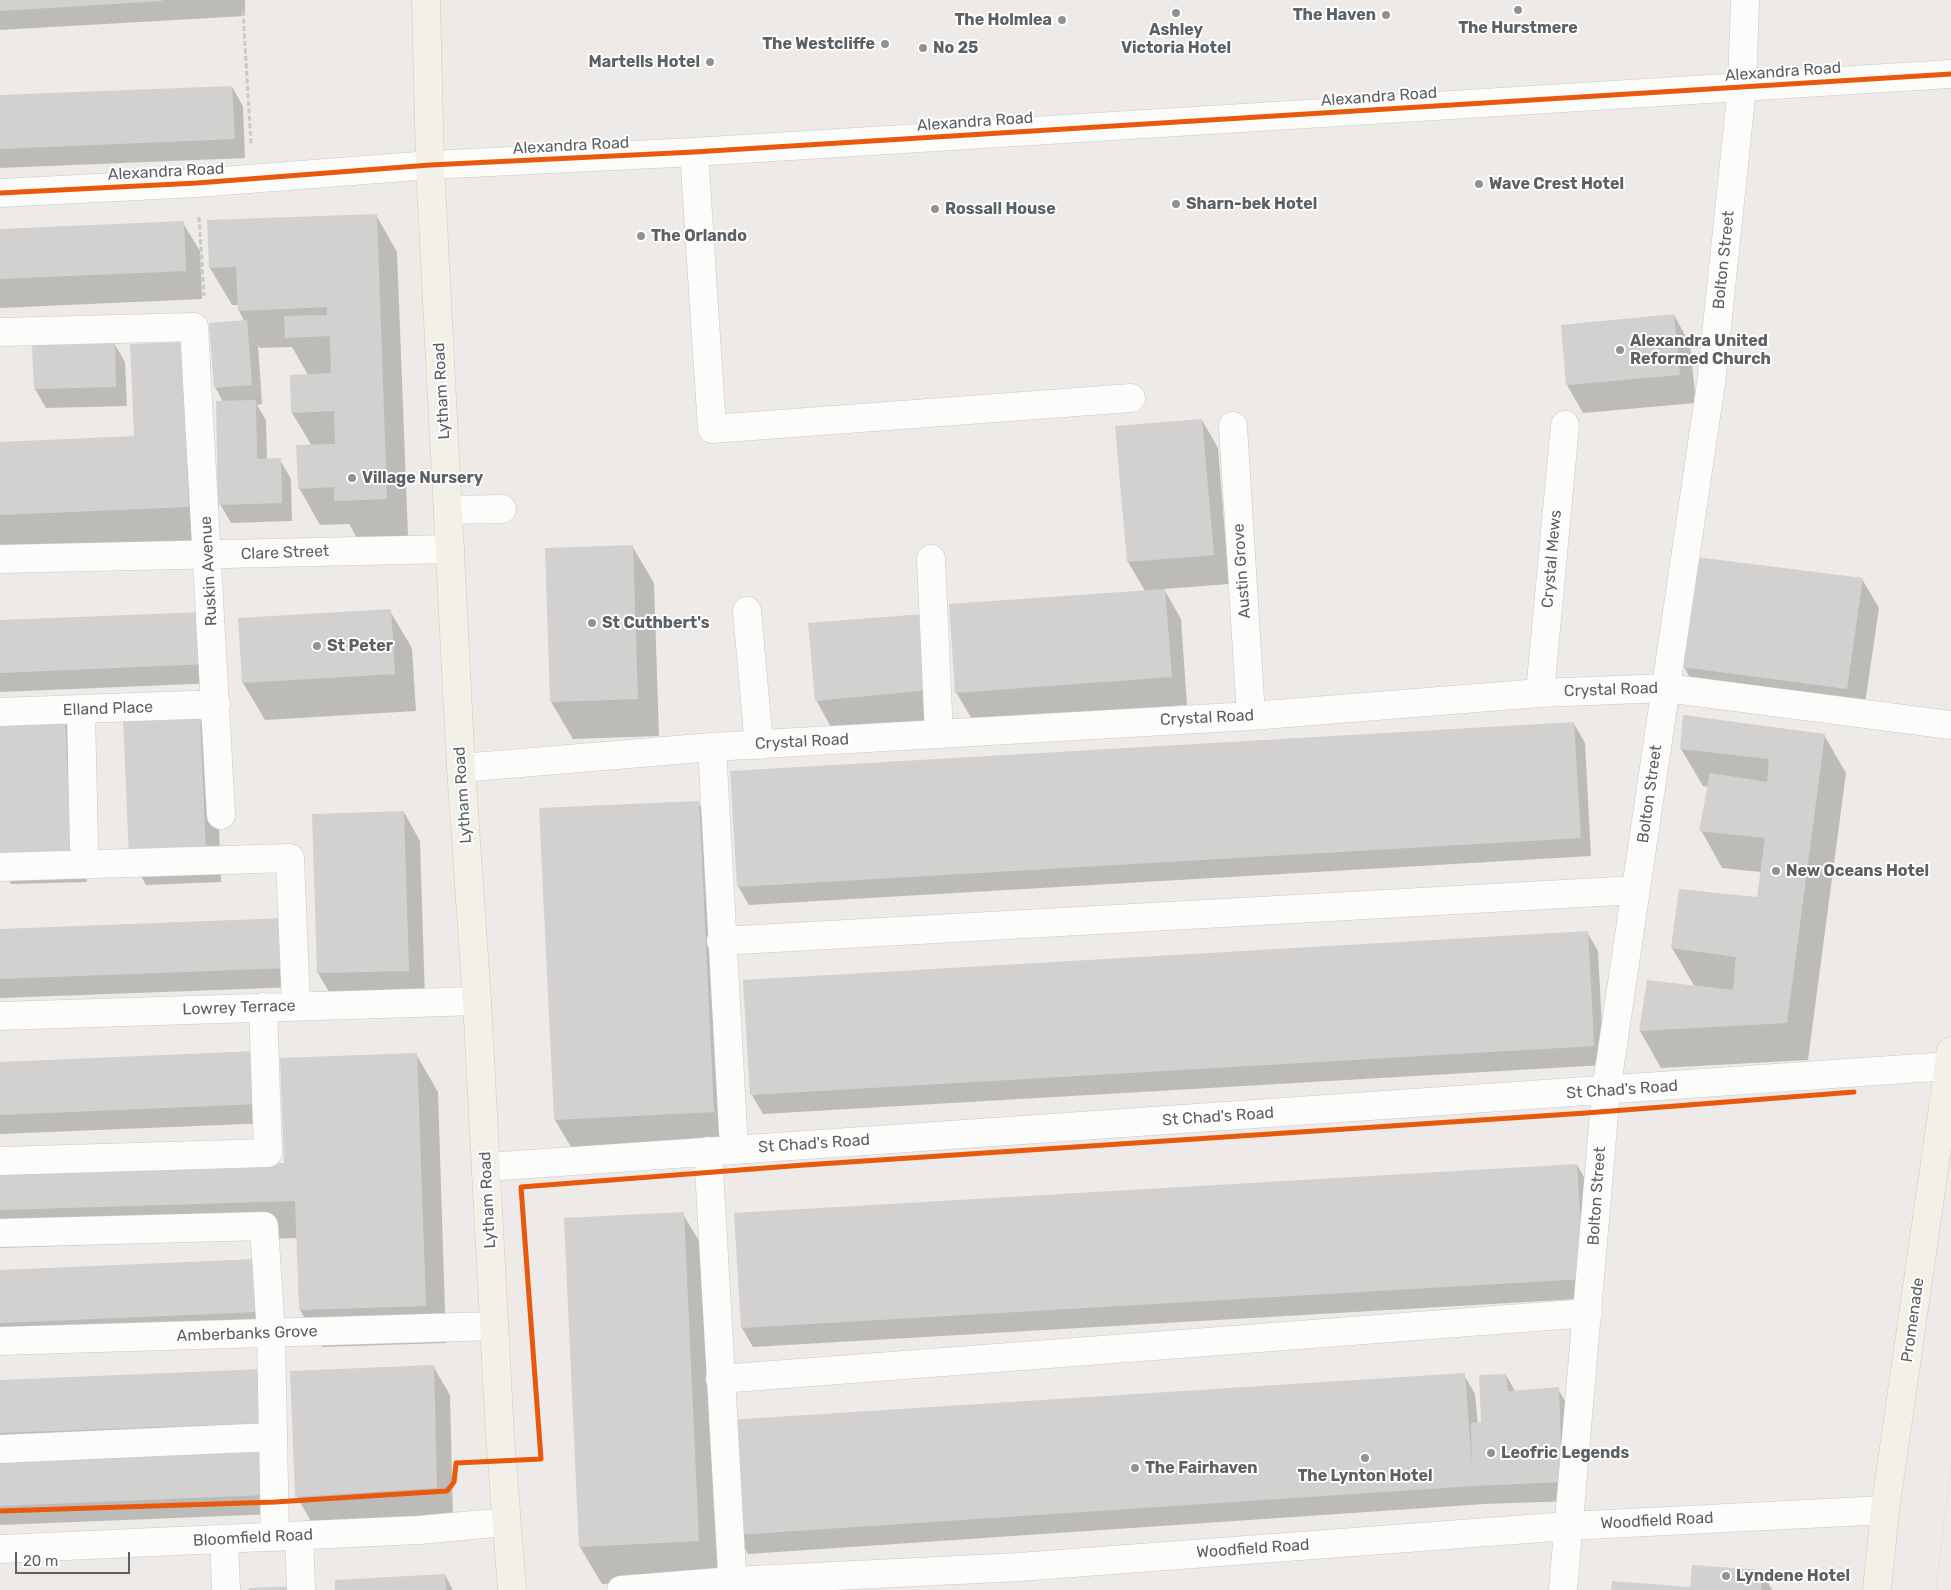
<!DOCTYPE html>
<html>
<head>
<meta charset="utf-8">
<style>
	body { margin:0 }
	#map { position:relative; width:1951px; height:1590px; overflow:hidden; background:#edeae7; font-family:Rubik,sans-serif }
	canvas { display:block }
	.scale { position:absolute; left:15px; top:1552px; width:115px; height:22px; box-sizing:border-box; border:2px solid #5c6165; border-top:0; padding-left:6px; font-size:15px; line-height:18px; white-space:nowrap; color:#5c6165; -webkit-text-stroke:4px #fff; paint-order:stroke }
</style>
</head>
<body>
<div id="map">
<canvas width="1951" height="1590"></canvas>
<div class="scale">20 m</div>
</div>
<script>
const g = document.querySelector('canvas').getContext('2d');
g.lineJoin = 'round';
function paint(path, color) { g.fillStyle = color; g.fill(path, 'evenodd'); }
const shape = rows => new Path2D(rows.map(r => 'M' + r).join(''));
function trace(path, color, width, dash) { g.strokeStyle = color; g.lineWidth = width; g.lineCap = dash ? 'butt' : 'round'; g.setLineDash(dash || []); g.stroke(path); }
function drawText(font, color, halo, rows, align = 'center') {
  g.font = font + ' Rubik,sans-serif'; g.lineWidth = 4; g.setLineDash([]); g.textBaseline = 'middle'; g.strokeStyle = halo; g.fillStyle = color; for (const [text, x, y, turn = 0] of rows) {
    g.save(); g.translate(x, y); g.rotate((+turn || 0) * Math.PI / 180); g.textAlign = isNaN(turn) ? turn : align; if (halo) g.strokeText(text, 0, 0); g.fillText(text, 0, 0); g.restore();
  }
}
paint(shape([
	[0,0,245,0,245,16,0,30],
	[232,87,243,106,245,158,0,168,0,97],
	[376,215,397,252,408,536,357,538,349,524,320,525,299,488,312,446,292,413,308,375,292,347,260,348,258,345,262,404,257,405,266,420,267,460,280,460,291,479,292,521,231,523,220,504,223,402,215,387,245,322,239,311,239,305,232,305,210,268],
	[183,223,200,251,202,299,0,308,0,231],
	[1674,315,1690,344,1696,403,1583,413,1567,385],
	[114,343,125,362,127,406,46,408,35,389],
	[182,343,210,544,0,553,0,443,135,438],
	[1202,420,1218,448,1229,584,1164,589,1181,619,1187,705,973,721,956,692,1145,591,1128,562],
	[632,546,654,583,659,736,573,739,551,702],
	[1862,579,1879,608,1863,717,1700,696,1684,667],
	[390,611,412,648,416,711,265,720,243,683,240,620],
	[204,613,217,683,0,692,0,621],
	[922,615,946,719,832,729,816,700],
	[65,718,81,746,87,882,11,884,0,865],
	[199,718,216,747,221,882,146,885,130,856],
	[1574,724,1585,743,1591,856,749,905,738,886],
	[1824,735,1846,773,1808,1060,1661,1068,1640,1031,1695,987,1672,948,1758,898,1761,872,1722,868,1701,830,1709,787,1703,786,1681,749],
	[698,802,720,839,735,1149,577,1157,555,1120],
	[404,812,420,841,425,999,335,1002,318,973,313,815],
	[286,920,298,987,0,998,0,930],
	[1587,932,1598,951,1604,1065,763,1114,752,1095],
	[256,1053,270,1123,0,1134,0,1063],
	[416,1054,438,1092,446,1343,322,1347,300,1310,298,1238,0,1248,0,1174,285,1164],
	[1577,1165,1588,1184,1595,1298,753,1347,742,1328],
	[683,1214,705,1251,720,1578,602,1584,580,1547,565,1220],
	[256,1260,269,1331,0,1342,0,1271],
	[433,1366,450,1395,453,1517,313,1525,297,1497],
	[261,1371,274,1514,0,1525,0,1382],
	[1464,1375,1475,1394,1478,1424,1483,1423,1506,1375,1515,1391,1558,1389,1569,1408,1572,1501,1485,1504,748,1554,737,1534],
	[1762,1572,1772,1590,1613,1590,1691,1588],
	[445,1575,453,1590,336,1590]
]), '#0003');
paint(shape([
	[0,0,162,0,162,1,0,11],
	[232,86,235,139,0,149,0,95],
	[377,214,387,499,334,501,334,487,298,489,296,445,335,444,334,411,291,413,290,375,331,373,330,336,285,338,284,316,327,315,327,307,238,311,236,267,209,268,207,220],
	[184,221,186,271,0,279,0,229],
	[1674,314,1680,375,1566,385,1561,325],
	[247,320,252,385,214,388,209,323],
	[115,341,116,387,34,389,32,344],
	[182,342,189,507,0,515,0,442,134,436,130,344],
	[256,400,257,459,281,458,282,503,218,505,216,401],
	[1202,419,1214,555,1127,562,1115,426],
	[633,545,638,699,550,702,545,548],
	[1696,557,1863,578,1847,689,1682,667],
	[1165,589,1172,677,955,693,949,604],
	[391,609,395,674,242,683,238,618],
	[205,612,207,664,0,673,0,620],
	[923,614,930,690,815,701,808,623],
	[1683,715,1825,734,1787,1023,1639,1031,1647,980,1733,990,1736,957,1671,948,1679,889,1757,897,1765,838,1699,831,1710,773,1767,782,1769,759,1680,749],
	[65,717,71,853,0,856,0,719],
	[200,717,206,854,129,856,123,720],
	[1574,722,1581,838,737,887,730,771],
	[699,801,714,1112,554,1120,539,808],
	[404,811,409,971,317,973,312,814],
	[286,918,288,968,0,979,0,929],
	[1588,931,1594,1046,750,1095,743,980],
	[257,1051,259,1104,0,1115,0,1062],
	[417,1053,426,1306,299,1310,295,1201,0,1210,0,1173,284,1163,280,1058],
	[1577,1164,1584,1279,741,1328,734,1213],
	[684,1212,699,1541,579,1547,564,1218],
	[257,1259,259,1312,0,1323,0,1270],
	[434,1365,437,1488,295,1497,290,1371],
	[262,1369,264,1423,0,1433,0,1380],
	[1465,1373,1472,1466,1471,1423,1481,1422,1479,1375,1506,1374,1508,1391,1559,1387,1562,1482,1474,1486,735,1535,728,1420],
	[261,1442,264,1495,0,1506,0,1453],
	[1692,1565,1762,1570,1761,1590,1611,1590,1612,1581,1690,1587],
	[445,1574,446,1590,335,1590,335,1580],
	[295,1586,295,1590,249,1590,249,1588]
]), '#d3d1d0');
const minor = shape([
	[694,152,712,429,1131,398],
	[0,193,197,183,430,165,694,152,1951,74],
	[0,332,194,327,221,815],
	[1233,426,1251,716],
	[448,510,502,509],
	[0,559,450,549],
	[931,559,939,734],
	[747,611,759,745],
	[1540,693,1565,425],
	[81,710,84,846],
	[0,712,216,704],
	[712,747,734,1149],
	[461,768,712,747,1251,716,1540,693,1666,688,1951,725],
	[0,867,290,858,296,1006],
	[721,941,1635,890],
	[0,1016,477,1001],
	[708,1151,733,1590],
	[0,1161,268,1153,263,1007],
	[487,1167,1949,1066],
	[0,1233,264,1226,271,1334,275,1537],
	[0,1341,494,1326],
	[720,1379,1588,1313],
	[0,1449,273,1437],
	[299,1536,301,1590],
	[224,1540,226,1590],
	[0,1549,419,1530,506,1522],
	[621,1590,732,1581,1019,1567,1568,1526,1885,1510],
	[1563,1590,1606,1091,1711,383,1742,88,1745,0]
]);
const major = shape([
	[426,0,430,165,461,768,477,1001,500,1436,512,1590],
	[1877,1590,1885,1510,1951,1051]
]);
trace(minor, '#c9c9c9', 29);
trace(major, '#d4c8b5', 29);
trace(shape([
	[243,11,251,144],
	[199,217,204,296]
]), '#c6cbc8', 3, [5, 2.5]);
trace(minor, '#fcfcfb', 28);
trace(major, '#f3f0e8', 28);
trace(shape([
	[1936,1590,1951,1464]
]), '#e3e2e2', 1);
trace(shape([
	[0,193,197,183,430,165,694,152,1951,74],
	[0,1511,275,1502,447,1491,454,1482,456,1463,541,1459,521,1187,804,1165,1586,1113,1854,1092]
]), '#e8590c', 5);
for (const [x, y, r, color] of [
	[1518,10,5,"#8f9192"],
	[1176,13,5,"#8f9192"],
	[1386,15,5,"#8f9192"],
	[1062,20,5,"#8f9192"],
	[885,44,5,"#8f9192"],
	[923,48,5,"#8f9192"],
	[710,62,5,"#8f9192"],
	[1479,184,5,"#8f9192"],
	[1176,204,5,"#8f9192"],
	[935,209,5,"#8f9192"],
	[641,236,5,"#8f9192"],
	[1620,350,5,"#8f9192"],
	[352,478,5,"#8f9192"],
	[592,623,5,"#8f9192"],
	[317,646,5,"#8f9192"],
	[1776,871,5,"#8f9192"],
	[1491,1453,5,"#8f9192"],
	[1365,1458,5,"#8f9192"],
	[1135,1468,5,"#8f9192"],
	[1726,1576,5,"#8f9192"]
]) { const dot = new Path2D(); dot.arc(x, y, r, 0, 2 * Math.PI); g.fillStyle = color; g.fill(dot); trace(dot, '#fff', 2); }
drawText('bold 16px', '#5c6165', '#fff', [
	["The Haven",1376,15,"right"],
	["The Holmlea",1052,20,"right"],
	["The Hurstmere",1518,28,"center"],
	["Ashley",1176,30,"center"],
	["Victoria Hotel",1176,48,"center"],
	["The Westcliffe",875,44,"right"],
	["No 25",933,48],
	["Martells Hotel",700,62,"right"],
	["Wave Crest Hotel",1489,184],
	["Sharn-bek Hotel",1186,204],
	["Rossall House",945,209],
	["The Orlando",651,236],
	["Alexandra United",1630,341],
	["Reformed Church",1630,359],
	["Village Nursery",362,478],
	["St Cuthbert's",602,623],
	["St Peter",327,646],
	["New Oceans Hotel",1786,871],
	["Leofric Legends",1501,1453],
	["The Fairhaven",1145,1468],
	["The Lynton Hotel",1365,1476,"center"],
	["Lyndene Hotel",1736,1576]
], 'left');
drawText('16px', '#5c6165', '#fff', [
	["Alexandra Road",1783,72,-4],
	["Alexandra Road",1379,97,-4],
	["Alexandra Road",975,122,-4],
	["Alexandra Road",571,146,-3],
	["Alexandra Road",166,172,-3],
	["Bolton Street",1724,260,-84],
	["Lytham Road",442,391,-93],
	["Clare Street",285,553,-2],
	["Crystal Mews",1552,559,-85],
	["Ruskin Avenue",209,571,-93],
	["Austin Grove",1242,571,-94],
	["Crystal Road",1611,690,-2],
	["Elland Place",108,709,-2],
	["Crystal Road",1207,718,-3],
	["Crystal Road",802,742,-3],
	["Bolton Street",1650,794,-82],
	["Lytham Road",463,795,-94],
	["Lowrey Terrace",239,1008,-2],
	["St Chad's Road",1622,1090,-4],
	["St Chad's Road",1218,1117,-4],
	["St Chad's Road",814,1144,-4],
	["Bolton Street",1597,1196,-86],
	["Lytham Road",488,1200,-93],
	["Promenade",1913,1320,-82],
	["Amberbanks Grove",247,1334,-2],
	["Woodfield Road",1657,1521,-3],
	["Bloomfield Road",253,1538,-3],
	["Woodfield Road",1253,1549,-4]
]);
</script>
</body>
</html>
